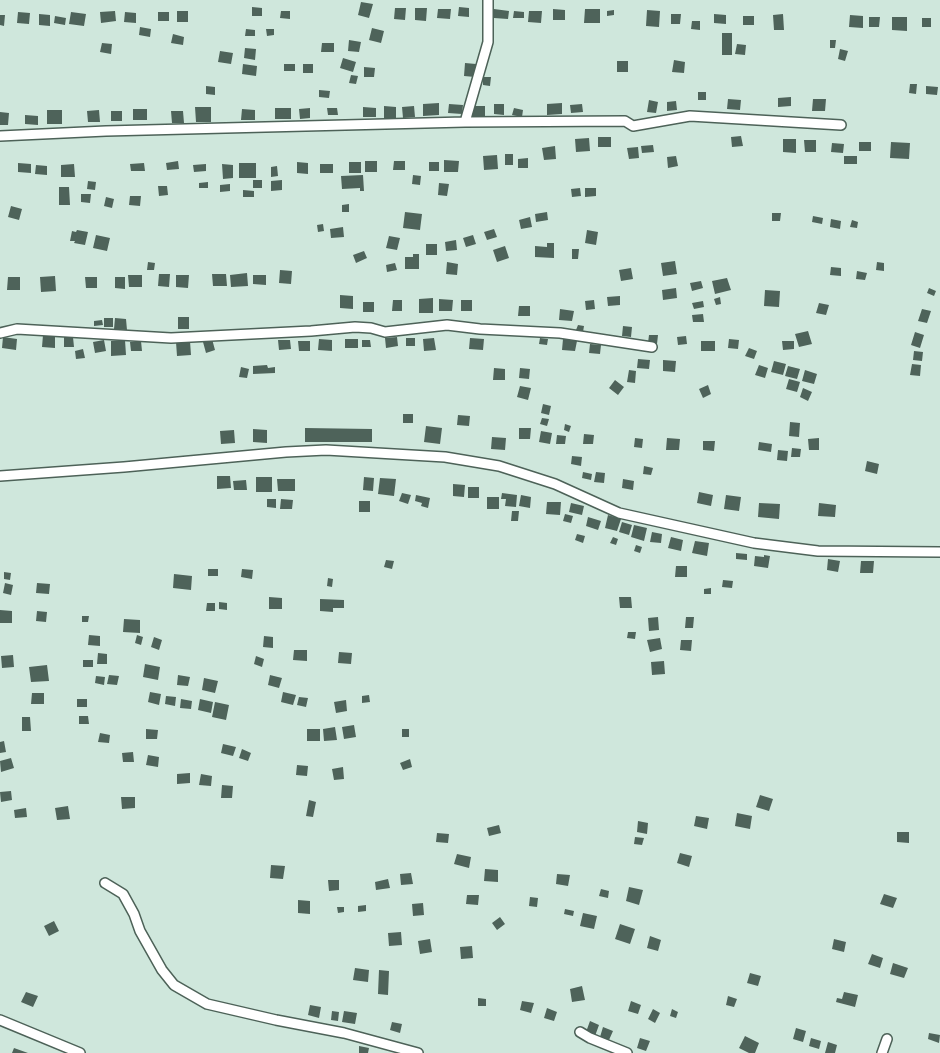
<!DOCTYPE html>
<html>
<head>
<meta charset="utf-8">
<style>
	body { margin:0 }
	canvas { display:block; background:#cfe7dc }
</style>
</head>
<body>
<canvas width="940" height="1053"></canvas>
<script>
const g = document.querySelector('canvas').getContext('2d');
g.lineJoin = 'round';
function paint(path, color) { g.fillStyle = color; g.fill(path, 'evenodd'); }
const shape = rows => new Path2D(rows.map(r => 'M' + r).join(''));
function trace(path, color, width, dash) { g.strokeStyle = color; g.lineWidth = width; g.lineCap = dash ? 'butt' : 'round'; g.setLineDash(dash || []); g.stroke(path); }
paint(shape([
	[361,2,373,4,369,18,358,15],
	[252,7,262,8,262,16,252,16],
	[459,7,469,8,469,17,458,16],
	[395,8,406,8,405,20,394,19],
	[415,8,427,8,426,21,415,20],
	[438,9,451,9,450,19,437,18],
	[494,9,509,11,508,19,494,18],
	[553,9,565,10,565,20,553,20],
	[585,9,600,9,600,23,584,23],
	[614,10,614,15,607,16,607,11],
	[647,10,660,11,659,27,646,26],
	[115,11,116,21,101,23,100,12],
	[177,11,188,11,188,22,177,22],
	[281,11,290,11,290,19,280,18],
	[514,11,524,12,524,18,513,18],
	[529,11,542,11,541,23,528,22],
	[18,12,30,13,29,24,17,23],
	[71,12,86,14,84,26,69,24],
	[125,12,136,13,136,23,124,22],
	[158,12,169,12,169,21,158,21],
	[39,14,50,15,50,26,39,25],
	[671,14,681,14,680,24,671,24],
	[714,14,726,15,726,24,714,23],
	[783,14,784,30,774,30,773,15],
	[0,15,5,15,4,26,0,25],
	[850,15,863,16,863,28,849,27],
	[55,16,66,18,65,25,54,23],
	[743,16,754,16,754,25,743,25],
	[869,17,880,17,879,27,869,27],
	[892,17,907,17,907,31,892,30],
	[922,18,931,18,931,27,922,27],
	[692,21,700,21,700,30,691,29],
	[140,27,151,29,150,37,139,35],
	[372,28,384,31,381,43,369,40],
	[246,29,255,30,255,36,245,36],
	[266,29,274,29,274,35,267,36],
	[722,33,732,33,732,55,722,55],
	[173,34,184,37,183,45,171,43],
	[349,40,361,42,359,52,348,51],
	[830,40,836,40,835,48,830,48],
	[102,43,112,44,111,54,100,52],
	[322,43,334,43,334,52,321,52],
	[737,44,746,45,745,55,735,54],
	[245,48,256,49,255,60,244,58],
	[840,49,848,51,845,61,838,59],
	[220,51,233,53,231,64,218,62],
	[343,58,356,62,353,72,340,68],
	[674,60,685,62,684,73,672,72],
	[617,61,628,61,628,72,617,72],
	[465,63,476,64,475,77,464,76],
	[243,64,257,66,256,76,242,74],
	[284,64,295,64,295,71,284,71],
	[303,64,313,64,313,73,303,73],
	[364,67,375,68,374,77,364,77],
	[351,75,358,76,356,84,349,83],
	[483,77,491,77,490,86,483,85],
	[910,84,917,84,916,94,909,93],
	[206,86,215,87,215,95,206,94],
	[926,86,938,87,937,95,926,94],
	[319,90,330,91,329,98,319,97],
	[698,92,706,92,706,100,698,100],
	[791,97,791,106,778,107,778,98],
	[728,99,741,100,740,110,727,109],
	[813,99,826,99,825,111,812,111],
	[649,100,658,102,656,113,647,112],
	[676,101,677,110,667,111,667,102],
	[439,103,439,115,423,116,423,104],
	[562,103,562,114,547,115,547,104],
	[449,104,463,105,462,114,448,113],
	[494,104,504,104,504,115,494,114],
	[582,104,583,112,571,113,570,105],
	[384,106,396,107,396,118,384,118],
	[414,106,415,117,403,118,402,107],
	[473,106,485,106,485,117,473,117],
	[195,107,211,107,211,122,196,122],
	[363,107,376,108,376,117,363,117],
	[275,108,291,108,291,119,275,119],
	[310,108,310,118,300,119,299,109],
	[327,108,337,108,338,115,328,115],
	[514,108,523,110,522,117,512,115],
	[133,109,147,109,147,120,133,120],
	[242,109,255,110,255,120,241,120],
	[47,110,62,110,62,124,47,124],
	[99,110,100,122,88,122,87,111],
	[111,111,122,111,122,121,111,121],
	[171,111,183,111,184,123,172,123],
	[0,112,9,113,8,125,0,125],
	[25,115,38,116,38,125,25,124],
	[741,136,743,146,732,147,731,137],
	[598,137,611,137,611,147,598,147],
	[589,138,590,151,576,152,575,139],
	[783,139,796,139,796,153,783,152],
	[804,140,816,140,816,152,805,152],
	[859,142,871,142,871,151,859,151],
	[891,142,910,143,909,159,890,158],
	[832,143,844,144,843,153,831,152],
	[653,145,654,152,642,153,641,146],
	[555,146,556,159,544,160,542,148],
	[638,147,639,158,629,159,627,148],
	[505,154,513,154,513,165,505,165],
	[497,155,498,169,484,170,483,156],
	[676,156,678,166,668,168,667,157],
	[844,156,857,156,857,164,844,164],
	[528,158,528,168,518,168,518,159],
	[444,160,459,161,458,172,444,172],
	[178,161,179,169,167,170,166,163],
	[365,161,377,161,377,172,365,172],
	[394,161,405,161,405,170,393,170],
	[297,162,308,163,308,174,297,173],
	[349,162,361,162,361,173,349,173],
	[429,162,439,162,439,171,429,171],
	[18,163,31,164,31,173,18,172],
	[144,163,145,171,131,171,130,164],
	[239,163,256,163,256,178,239,178],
	[74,164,75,177,61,177,61,165],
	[206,164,206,171,194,172,193,165],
	[222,164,233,165,233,178,223,179],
	[320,164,333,164,333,173,320,173],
	[36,165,47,166,47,175,35,174],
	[277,166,278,176,271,177,271,167],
	[363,175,364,191,360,191,360,188,342,189,341,176],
	[413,175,421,176,420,185,412,184],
	[253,180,262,180,262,188,253,188],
	[282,180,282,190,271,191,271,181],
	[88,181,96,182,95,190,87,189],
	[208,182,208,188,199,188,199,183],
	[439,183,449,184,447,196,438,195],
	[230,184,230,191,220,192,220,185],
	[158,186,167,186,168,195,159,196],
	[59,187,69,187,70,205,59,205],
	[580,188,581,196,572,197,571,189],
	[585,188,596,188,596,196,585,197],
	[243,190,254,191,254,197,243,197],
	[81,194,91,194,90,203,81,202],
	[130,196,141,196,140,206,129,205],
	[106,197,114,199,112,208,104,206],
	[349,204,349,212,342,212,342,205],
	[11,206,22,209,19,220,8,217],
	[405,212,422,214,420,230,403,228],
	[547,212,548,220,536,222,535,214],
	[772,213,781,213,780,221,772,221],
	[813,216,823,218,822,224,812,222],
	[530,217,532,227,521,229,519,220],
	[831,219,841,221,840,229,830,227],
	[852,220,858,222,857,228,850,227],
	[323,224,324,231,318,232,317,225],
	[343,227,344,237,331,238,330,229],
	[494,229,497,237,487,240,484,232],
	[77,230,88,232,85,245,74,243,75,241,70,241,72,231,76,232],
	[587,230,598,232,596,245,585,243],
	[96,235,110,238,107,251,93,248],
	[473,235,476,244,466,247,463,238],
	[389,236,400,238,397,250,386,248],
	[456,240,457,250,446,251,445,242],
	[547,243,554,243,554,258,535,257,535,246,547,247],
	[426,244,437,244,437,255,426,255],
	[505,246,509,258,497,262,493,250],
	[572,249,579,249,578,259,572,259],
	[364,251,367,258,356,263,353,255],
	[413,254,419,254,419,269,405,269,405,257,413,257],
	[675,261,677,274,663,276,661,263],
	[148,262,155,263,154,270,147,270],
	[447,262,458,264,457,275,446,274],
	[877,262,884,263,884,271,876,270],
	[395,263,397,270,387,272,386,265],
	[831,267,841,268,841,276,830,275],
	[631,268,633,279,621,281,619,270],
	[280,270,292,271,291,284,279,283],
	[857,271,867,273,865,280,856,279],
	[247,273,248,286,231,287,230,275],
	[159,274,170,274,169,287,158,286],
	[212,274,226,274,227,286,213,286],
	[128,275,142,275,142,287,129,287],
	[176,275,189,275,188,288,176,287],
	[253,275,266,275,266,285,253,284],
	[55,276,56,291,41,292,40,277],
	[8,277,20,277,20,290,7,290],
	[85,277,97,277,97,288,86,288],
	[115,277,125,277,125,289,115,288],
	[727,278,731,290,715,294,712,281],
	[701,281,703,288,692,291,690,283],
	[676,288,677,298,663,300,662,290],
	[929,288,936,291,934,296,927,293],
	[765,290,780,291,779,307,764,306],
	[340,295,353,296,353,309,340,308],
	[620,296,620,305,608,306,607,297],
	[720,297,721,304,716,305,714,299],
	[433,298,433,313,419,313,419,299],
	[439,299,453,300,452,311,439,311],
	[393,300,402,300,402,311,392,311],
	[461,300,472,300,472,311,461,311],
	[594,300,595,309,586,310,585,301],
	[703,301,704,307,694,309,692,303],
	[363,302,374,302,374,312,363,312],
	[819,303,829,305,826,315,816,313],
	[519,306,530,306,530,316,518,316],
	[560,309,574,311,572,321,559,320],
	[922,309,931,311,927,323,918,321],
	[703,314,704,322,693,322,692,315],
	[178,317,189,317,189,329,178,329],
	[104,318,113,318,113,327,104,327],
	[115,318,126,319,127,330,114,329],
	[102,320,103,325,94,326,94,321],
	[578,325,584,326,583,332,576,330],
	[623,326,632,327,631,337,622,336],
	[808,331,812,344,799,347,795,334],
	[915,332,924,335,920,348,911,345],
	[43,335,55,336,55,348,42,347],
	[649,335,658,335,657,344,648,343],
	[686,336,687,344,678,345,677,337],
	[3,337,17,339,16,350,2,348],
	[64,337,73,337,74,347,64,347],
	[397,337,398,346,386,348,385,338],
	[406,338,415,338,415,346,406,346],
	[434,338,436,350,424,351,423,339],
	[470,338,484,339,483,350,469,349],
	[540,338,548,339,547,345,539,344],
	[212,339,215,350,206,353,203,342],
	[319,339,332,340,332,351,318,350],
	[345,339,358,339,358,348,345,348],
	[563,339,577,341,575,351,562,350],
	[729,339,739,340,738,349,728,348],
	[104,340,106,351,95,353,93,342],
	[125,340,126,355,111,356,111,341],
	[278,340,290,340,291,349,279,350],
	[362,340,370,340,371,347,362,347],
	[141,341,142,351,131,351,130,342],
	[190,341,191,355,177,356,176,342],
	[298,341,310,341,310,351,299,351],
	[701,341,715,341,715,351,701,351],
	[782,341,794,341,794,349,783,350],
	[590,344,601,345,600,354,589,353],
	[749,348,757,351,754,359,745,356],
	[83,349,85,358,76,359,75,351],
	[914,351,923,352,922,361,913,360],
	[638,359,650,360,649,369,637,368],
	[663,360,676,361,675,372,663,371],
	[774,361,786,364,783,375,771,372],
	[912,364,921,365,920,376,910,375],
	[267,365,268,368,275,367,275,373,253,374,253,366],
	[759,365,768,368,765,378,755,375],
	[788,366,800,369,797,379,785,376],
	[241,367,249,369,247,378,239,377],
	[494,368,505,369,505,380,493,380],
	[520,368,530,369,529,379,519,378],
	[629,370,636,371,635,383,627,382],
	[805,370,817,374,814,384,802,381],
	[789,379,800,382,797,392,786,389],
	[615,380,624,387,618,395,609,388],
	[708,385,711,394,703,398,699,389],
	[520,386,531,388,528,400,517,397],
	[803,388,812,392,808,401,800,397],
	[543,404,551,406,549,415,541,413],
	[403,414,413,414,413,423,403,423],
	[458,415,470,416,469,426,457,425],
	[542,418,549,419,547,426,540,424],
	[790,422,800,423,799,437,789,436],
	[565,424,571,426,569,432,564,430],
	[426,426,442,428,440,444,424,442],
	[305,428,372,429,372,442,305,442],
	[519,428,531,428,530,439,519,439],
	[253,429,267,430,267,443,253,442],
	[234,430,235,443,221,444,220,431],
	[541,431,552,433,550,444,539,442],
	[584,434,594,435,593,444,583,444],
	[557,435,566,436,565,444,556,444],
	[492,437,506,438,505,450,491,449],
	[635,438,643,439,642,448,634,447],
	[667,438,680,439,679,450,666,450],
	[819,438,819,450,809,450,808,439],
	[703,441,715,441,714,451,703,450],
	[759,442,772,444,771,452,758,450],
	[792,448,801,449,800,457,791,457],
	[778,450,788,451,787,461,777,460],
	[572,456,582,457,581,466,571,464],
	[867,461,879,464,877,474,865,471],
	[644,466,653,468,651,475,643,474],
	[583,472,592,474,591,480,582,478],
	[596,472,605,473,604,483,594,482],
	[217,476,230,476,231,488,217,489],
	[256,477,272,477,272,492,256,492],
	[364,477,374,478,373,491,363,490],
	[380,478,396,479,394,496,378,494],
	[277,479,295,479,295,491,278,491],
	[623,479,634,481,633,490,622,488],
	[246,480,247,490,234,490,233,481],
	[453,484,465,485,464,497,453,496],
	[468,487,479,487,479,498,468,498],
	[699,492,713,495,711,506,697,503],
	[402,493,411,495,408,504,399,501],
	[502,493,517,495,516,507,505,506,506,499,501,499],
	[416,495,430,498,428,508,421,506,422,503,415,501],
	[521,495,531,497,530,508,519,506],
	[726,495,741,497,739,511,724,509],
	[487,497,499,497,499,509,487,509],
	[267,499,276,499,276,508,267,507],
	[281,499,293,500,292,509,280,509],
	[359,501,370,501,370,512,359,512],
	[547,502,561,502,560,515,546,514],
	[571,503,584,506,582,515,569,512],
	[759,503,780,504,779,519,758,517],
	[819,503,836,505,835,517,818,516],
	[512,511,519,511,518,521,511,521],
	[565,514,573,516,571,523,563,521],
	[608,515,621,519,617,531,605,528],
	[588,517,601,521,598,530,586,526],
	[622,522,632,525,629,535,619,532],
	[634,525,647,528,644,541,631,537],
	[652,532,662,534,661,543,650,542],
	[577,534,585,536,583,543,575,540],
	[613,537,618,539,616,545,610,543],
	[671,537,683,540,681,551,668,548],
	[695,541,709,543,707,556,692,553],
	[636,545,642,547,640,553,634,551],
	[736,553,747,554,747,560,736,559],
	[764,555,770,556,768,568,754,566,755,556,764,557],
	[828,559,840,561,838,572,827,570],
	[386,560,394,561,392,569,384,567],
	[861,561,874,561,873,573,860,573],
	[676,566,687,566,687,577,675,577],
	[208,569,218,569,218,576,208,576],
	[242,569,253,570,252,579,241,577],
	[4,572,11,573,10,580,4,579],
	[174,574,192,576,191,590,173,588],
	[328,578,333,579,332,587,327,586],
	[723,580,733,581,732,588,722,587],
	[5,583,13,585,11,595,3,593],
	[37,583,50,584,49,594,36,593],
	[711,588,711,594,704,594,704,589],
	[269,597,282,598,282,609,269,609],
	[619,597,631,597,632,608,620,608],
	[320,599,344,600,344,608,333,608,333,612,320,611],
	[219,602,227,603,227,610,219,609],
	[207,603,215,603,215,611,206,611],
	[0,610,12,611,12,623,0,623],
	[37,611,47,612,46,622,36,621],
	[82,616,89,616,88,622,82,622],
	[658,617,659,630,649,631,648,618],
	[686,617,694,617,693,628,685,628],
	[124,619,140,620,140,633,123,632],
	[628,632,636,632,635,639,627,638],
	[89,635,100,636,100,646,88,645],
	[137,635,143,637,141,645,135,643],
	[264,636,273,637,273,648,263,647],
	[154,637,162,640,159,650,151,647],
	[660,638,662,649,650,652,647,640],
	[681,640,692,640,691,651,680,650],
	[294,650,307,650,307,661,293,660],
	[339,652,352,653,351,664,338,663],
	[98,653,107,654,107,664,97,664],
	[13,655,14,667,2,668,1,656],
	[256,656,264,659,262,667,254,664],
	[83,660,93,660,93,667,83,667],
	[664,661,665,674,652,675,651,662],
	[145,664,160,667,158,680,143,677],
	[47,665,49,681,31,682,29,667],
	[109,675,119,676,117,685,107,684],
	[178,675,190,677,188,686,177,685],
	[270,675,282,678,279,688,268,685],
	[96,676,105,677,104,685,95,683],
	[204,678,218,681,215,693,202,690],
	[150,692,161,694,159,705,148,702],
	[283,692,296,695,293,705,281,702],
	[32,693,44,693,44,704,31,704],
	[369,695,370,702,362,703,362,696],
	[166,696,176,697,175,706,165,704],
	[299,697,308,698,306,707,297,705],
	[77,699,87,699,87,707,77,707],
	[181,699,192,701,191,709,180,708],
	[200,699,213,702,211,713,198,710],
	[346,700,347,711,336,713,334,702],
	[215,702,229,705,226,720,212,717],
	[79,716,88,716,89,724,79,724],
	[22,717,30,717,31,731,22,731],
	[354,725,356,737,344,739,342,727],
	[335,727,337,740,324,741,323,729],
	[146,729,158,730,157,739,146,739],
	[307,729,320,729,320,741,307,741],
	[402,729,409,729,409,737,402,737],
	[100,733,110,735,109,743,98,742],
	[4,741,6,752,0,753,0,742],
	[223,744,236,747,233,756,221,753],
	[242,749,251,753,248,761,239,758],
	[133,752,134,762,123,762,122,753],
	[148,755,159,757,158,767,146,765],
	[11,758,14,768,1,772,0,761],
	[410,759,412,767,403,770,400,763],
	[297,765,308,766,307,776,296,775],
	[343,767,344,779,334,780,332,769],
	[190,773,190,783,177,784,177,774],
	[201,774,212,776,211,786,199,785],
	[222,785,233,786,232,798,221,798],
	[11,791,12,800,1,802,0,792],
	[760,795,773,799,769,811,756,807],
	[121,797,135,797,135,808,122,809],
	[309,800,316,802,313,817,306,816],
	[68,806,70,819,57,820,55,808],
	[26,808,27,817,15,818,14,810],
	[737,813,752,816,750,829,735,826],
	[696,816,709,818,707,829,694,826],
	[638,821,648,823,647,834,637,832],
	[499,825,501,833,489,836,487,828],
	[897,832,909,832,909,843,897,842],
	[437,833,449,834,448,843,436,842],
	[635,837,644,838,642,845,634,844],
	[680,853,692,856,689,867,677,863],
	[457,854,471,857,469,868,454,864],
	[271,865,285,866,283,879,270,878],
	[485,869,498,870,498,882,484,881],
	[411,873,413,884,401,885,400,874],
	[557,874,570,875,568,886,556,884],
	[388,879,390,888,376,890,375,882],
	[328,880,339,880,339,890,329,891],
	[629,887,643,890,639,905,626,901],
	[601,889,609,891,608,898,599,896],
	[884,894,897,898,893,908,880,904],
	[467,895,479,895,478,905,466,904],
	[530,897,538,898,537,907,529,906],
	[298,900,310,901,310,914,298,913],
	[423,903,424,915,413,916,412,904],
	[366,905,366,911,358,912,358,906],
	[337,907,344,907,344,912,338,913],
	[565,909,574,911,573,916,564,914],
	[583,913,597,916,594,929,580,926],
	[500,917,505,924,497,930,492,923],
	[54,921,59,931,49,936,44,926],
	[620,924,635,929,630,944,615,939],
	[401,932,402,945,389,946,388,933],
	[650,936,661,940,658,951,647,948],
	[430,939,432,952,420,954,418,941],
	[834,939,846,942,844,952,832,949],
	[472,946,473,958,461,959,460,947],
	[872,954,883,958,880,968,868,964],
	[893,963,908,968,904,978,890,974],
	[355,968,369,970,368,982,353,980],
	[379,970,389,971,388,995,378,994],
	[750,973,761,976,758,986,747,983],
	[582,986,585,1000,572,1002,570,989],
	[26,992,38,996,33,1007,21,1002],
	[844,992,858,995,855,1007,836,1002,837,998,842,999],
	[728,996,737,999,734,1007,726,1005],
	[478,998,486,999,486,1006,478,1006],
	[522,1001,534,1003,531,1013,520,1010],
	[631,1001,641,1005,638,1014,628,1011],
	[310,1005,321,1007,319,1018,308,1015],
	[547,1008,557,1012,554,1021,544,1018],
	[653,1009,660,1013,655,1023,648,1019],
	[672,1009,678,1012,676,1018,670,1016],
	[332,1011,339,1012,338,1021,331,1020],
	[344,1011,357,1013,355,1024,342,1022],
	[590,1021,599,1025,595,1036,586,1032],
	[392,1022,402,1024,400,1033,390,1030],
	[603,1027,613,1031,609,1040,600,1037],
	[796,1028,806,1031,803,1042,793,1039],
	[929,1033,940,1035,939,1043,928,1039],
	[745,1036,759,1043,755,1053,749,1053,739,1048],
	[640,1038,650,1041,646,1051,637,1048],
	[811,1038,821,1041,819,1049,809,1046],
	[828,1042,837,1045,835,1053,825,1053],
	[359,1046,369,1048,368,1053,359,1053],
	[14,1048,28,1053,12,1053]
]), '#4e635a');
const street = shape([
	[465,122,488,42,488,0],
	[0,136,106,131,465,122,625,121,633,126,690,116,841,125],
	[0,333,17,329,34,330,171,338,311,331,355,327,371,328,385,332,447,325,480,329,560,333,652,347],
	[0,476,124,467,286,452,326,450,445,457,499,466,555,484,619,513,754,543,818,551,940,552],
	[105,883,123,894,134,914,140,931,162,970,174,985,207,1004,276,1020,344,1033,418,1053],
	[0,1020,80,1053],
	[580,1032,590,1038,627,1053],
	[882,1053,887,1039]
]);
trace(street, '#4d6258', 12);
trace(street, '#fff', 9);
</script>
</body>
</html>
